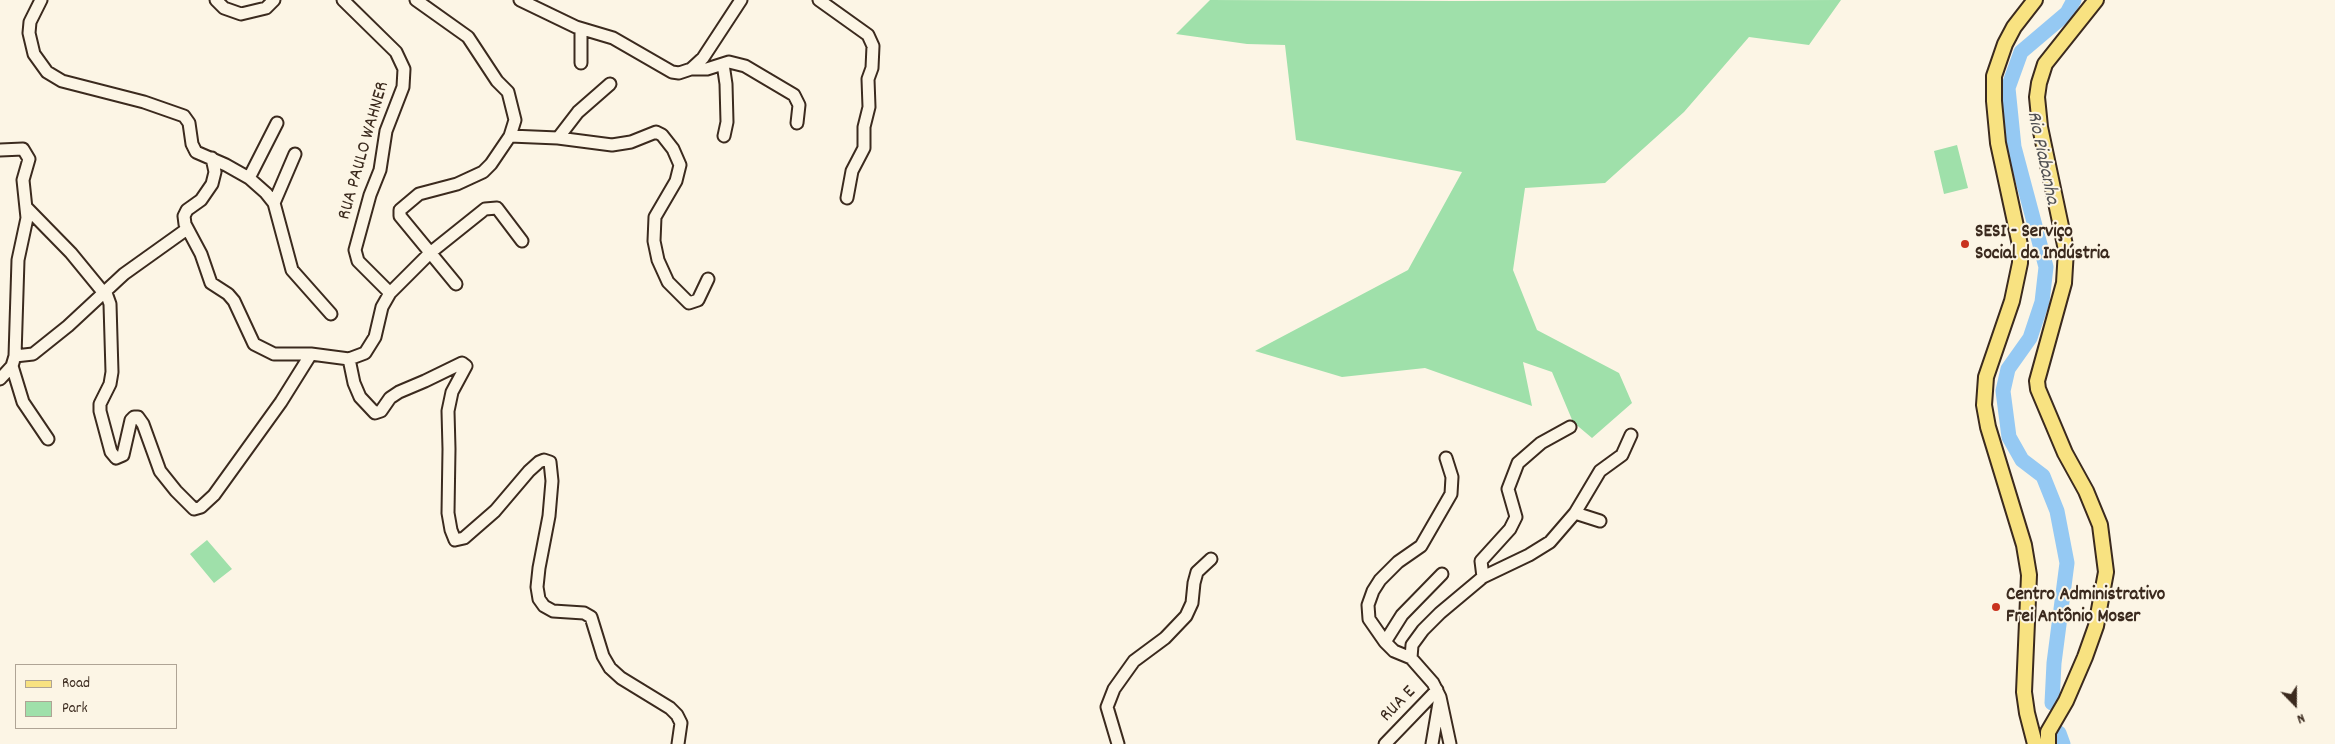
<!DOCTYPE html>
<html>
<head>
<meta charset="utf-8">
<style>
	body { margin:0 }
	#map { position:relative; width:2335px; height:744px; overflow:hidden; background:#fcf5e5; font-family:Dekko,sans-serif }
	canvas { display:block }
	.legend { position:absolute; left:15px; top:664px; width:162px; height:65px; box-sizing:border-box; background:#fcf5e5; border:1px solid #afa495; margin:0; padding:6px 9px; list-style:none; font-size:15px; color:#3b2a1e }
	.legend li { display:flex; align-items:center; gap:10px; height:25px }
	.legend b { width:25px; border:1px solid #afa495 }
	.north { position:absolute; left:2270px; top:679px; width:50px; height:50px; -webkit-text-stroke:4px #fcf5e5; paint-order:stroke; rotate:158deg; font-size:14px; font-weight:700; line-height:20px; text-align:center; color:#3b2a1e }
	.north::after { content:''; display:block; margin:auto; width:18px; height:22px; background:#3b2a1e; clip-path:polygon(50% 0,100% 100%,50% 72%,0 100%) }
</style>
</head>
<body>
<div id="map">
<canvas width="2335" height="744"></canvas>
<ul class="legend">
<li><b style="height:6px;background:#f8e281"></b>Road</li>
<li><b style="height:14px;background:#9fe0aa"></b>Park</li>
</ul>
<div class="north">N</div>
</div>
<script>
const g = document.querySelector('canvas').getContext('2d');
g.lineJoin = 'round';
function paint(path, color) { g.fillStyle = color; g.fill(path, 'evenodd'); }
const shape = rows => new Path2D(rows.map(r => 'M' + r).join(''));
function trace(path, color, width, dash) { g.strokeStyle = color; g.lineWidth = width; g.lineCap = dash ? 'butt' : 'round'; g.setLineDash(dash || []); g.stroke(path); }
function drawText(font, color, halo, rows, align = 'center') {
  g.font = font + ' Dekko,sans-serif'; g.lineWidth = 4; g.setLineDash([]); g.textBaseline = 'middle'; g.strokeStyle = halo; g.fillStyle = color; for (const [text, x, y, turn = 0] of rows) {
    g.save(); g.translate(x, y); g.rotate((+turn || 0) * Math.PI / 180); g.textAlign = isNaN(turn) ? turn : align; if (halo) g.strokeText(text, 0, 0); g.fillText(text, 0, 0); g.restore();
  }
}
paint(shape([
	[1210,0,1455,1,1841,0,1809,45,1749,37,1684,112,1605,183,1525,188,1513,270,1537,330,1619,373,1632,403,1592,438,1573,422,1552,372,1523,362,1532,406,1425,368,1342,377,1255,351,1408,270,1462,172,1296,140,1285,45,1247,44,1176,34],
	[1957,145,1968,188,1944,194,1934,151],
	[207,540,232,569,214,583,190,554]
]), '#9fe0aa');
trace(shape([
	[2052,703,2054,663,2067,563,2057,511,2043,476,2022,460,2009,437,2003,391,2008,369,2030,338,2042,302,2046,267,2014,147,2008,88,2021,52,2067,13,2074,0],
	[2059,733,2063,744]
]), '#95c9f3', 15);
const minor = shape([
	[41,0,30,22,29,33,34,54,47,72,62,81,144,102,184,116,189,123,192,144,196,152,226,165,249,178,266,193,274,203],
	[216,0,224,8,241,14,266,8,274,0],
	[343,0,396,52,404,69,403,87,386,131,380,170,370,195,355,250,358,261,390,293],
	[416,0,468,37,497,81,508,92,515,120,510,136],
	[520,0,576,27,613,38,672,72,679,73,691,69,703,58,741,0],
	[819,0,868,35,873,46,872,68,868,79,869,107,864,127,864,148,852,171,847,198],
	[581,63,581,29],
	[723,64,726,84,727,122,724,136],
	[691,69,707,69,729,62,745,66,794,95,799,105,797,123],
	[558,138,578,112,610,84],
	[0,150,23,149,29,159,23,180,27,218,18,260,15,356,12,366,0,379],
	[295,154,274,203,292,270,331,314],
	[212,158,215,172,212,184,201,200,187,210,184,216,185,224,201,254,211,283,228,294,234,301,254,344,274,354,311,354,349,359,365,353,375,337,382,307,390,293,430,253,485,209,497,208,522,241],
	[249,178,277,123],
	[27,208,71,253,103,292],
	[456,284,400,216,400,210,419,194,457,184,483,172,491,164,510,136,558,138,612,145,631,142,656,132,662,135,673,149,680,165,676,181,655,217,654,241,658,260,668,282,689,303,698,300,708,279],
	[105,290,110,304,112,372,110,384,100,404,100,411,111,452,116,458,123,455,131,420,134,417,138,417,143,424,160,471,176,491,194,509,201,507,214,495,281,402,311,354],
	[15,356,33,354,68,326,124,274,187,229],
	[349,359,354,383,360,397,375,413,381,411,390,398,399,392,425,381,462,363,466,366,452,392,448,411,449,449,448,513,451,530,455,540,464,538,495,511,529,471,539,462,544,460,550,462,552,481,549,516,539,568,537,587,539,599,544,606,553,611,584,613,591,617,603,656,610,668,621,678,670,708,677,715,681,723,678,744],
	[12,366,23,402,48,439],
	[1575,513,1600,521],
	[1483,577,1481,561,1510,529,1516,517,1508,489,1518,463,1541,443,1570,427],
	[1385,642,1369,619,1368,605,1373,591,1380,580,1398,562,1421,546,1451,494,1452,477,1446,458],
	[1411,658,1394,651,1385,642,1402,615,1442,574],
	[1118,744,1107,707,1114,689,1134,661,1165,638,1186,616,1192,603,1194,583,1197,572,1211,559],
	[1385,744,1437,690],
	[1432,744,1439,703],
	[1450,744,1440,697,1433,683,1411,658,1412,645,1423,630,1440,613,1483,577,1529,555,1550,542,1575,513,1600,471,1622,455,1631,435]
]);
const major = shape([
	[2035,744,2027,713,2024,692,2029,575,2024,545,1988,427,1984,405,1986,377,2012,301,2020,263,2020,245,1998,143,1994,101,1994,76,2005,44,2014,27,2035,0],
	[2048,744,2048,732,2066,701,2085,657,2096,626,2106,572,2100,525,2086,491,2065,453,2038,389,2037,381,2064,283,2066,250,2040,127,2037,97,2039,83,2045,64,2096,0]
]);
trace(minor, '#3b2a1e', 15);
trace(major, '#3b2a1e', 18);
trace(minor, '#fcf5e5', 11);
trace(major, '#f8e281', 14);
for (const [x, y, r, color] of [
	[1965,244,5,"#c8321e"],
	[1996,607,5,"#c8321e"]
]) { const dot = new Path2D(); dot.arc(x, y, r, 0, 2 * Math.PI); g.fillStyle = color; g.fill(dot); trace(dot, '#fcf5e5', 2); }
drawText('19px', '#3b2a1e', '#fcf5e5', [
	["RUA PAULO WAHNER",365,151,-74],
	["RUA E",1399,705,-46]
]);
drawText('bold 19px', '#3b2a1e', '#fcf5e5', [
	["SESI - Serviço",1975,233],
	["Social da Indústria",1975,255],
	["Centro Administrativo",2006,596],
	["Frei Antônio Moser",2006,618]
], 'left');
drawText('italic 20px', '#525253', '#fcf5e5', [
	["Rio Piabanha",2041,158,78]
]);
</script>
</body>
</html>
